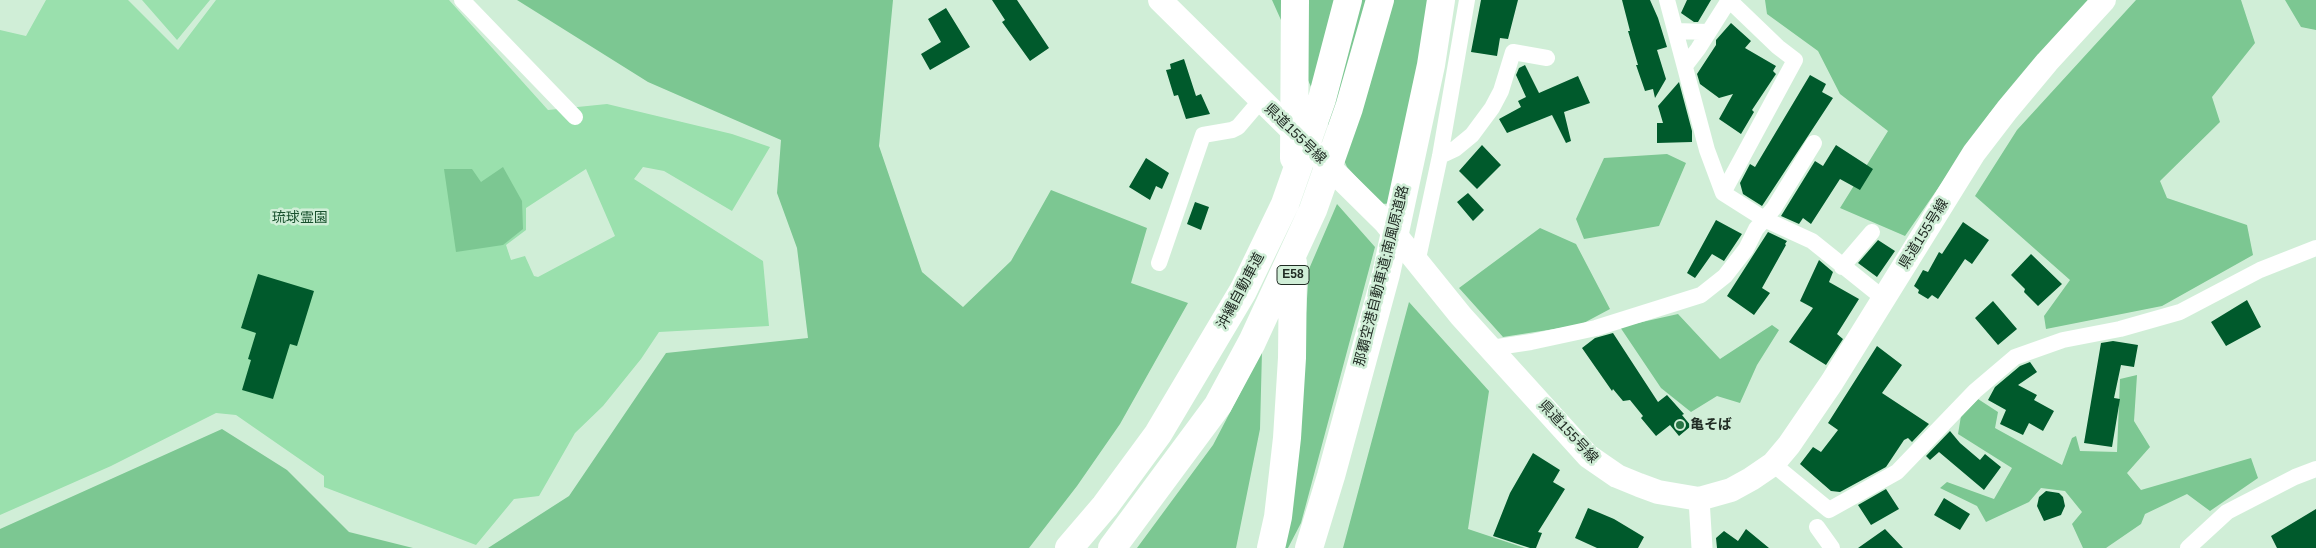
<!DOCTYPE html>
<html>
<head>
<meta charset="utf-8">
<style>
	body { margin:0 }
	canvas { display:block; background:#d0eed7 }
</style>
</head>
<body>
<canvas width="2316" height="548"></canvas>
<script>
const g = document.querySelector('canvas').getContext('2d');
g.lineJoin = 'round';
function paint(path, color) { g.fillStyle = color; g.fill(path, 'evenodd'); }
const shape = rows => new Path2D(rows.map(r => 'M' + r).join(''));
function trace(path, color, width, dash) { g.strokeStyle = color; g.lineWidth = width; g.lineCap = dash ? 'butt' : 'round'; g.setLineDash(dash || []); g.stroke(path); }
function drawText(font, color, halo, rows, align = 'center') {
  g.font = font + ' Helvetica,"Noto Sans JP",sans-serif'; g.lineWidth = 5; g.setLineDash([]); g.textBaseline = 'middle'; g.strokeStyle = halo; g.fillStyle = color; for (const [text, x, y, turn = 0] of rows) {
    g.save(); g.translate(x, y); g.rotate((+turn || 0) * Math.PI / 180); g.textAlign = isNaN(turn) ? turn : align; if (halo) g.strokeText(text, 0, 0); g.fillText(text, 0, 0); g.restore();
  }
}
paint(shape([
	[46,0,128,0,178,50,216,0,449,0,548,110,607,104,732,134,770,147,732,211,664,171,643,167,634,179,763,261,769,326,659,332,641,359,603,406,575,433,539,496,514,499,476,545,324,487,324,476,236,415,216,413,111,466,0,515,0,30,26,36],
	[586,169,615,236,538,277,534,276,525,256,511,260,506,245,526,230,526,208],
	[142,0,210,0,177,40]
]), '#9ae0ad');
paint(shape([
	[517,0,893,0,879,146,922,272,963,307,1011,261,1051,190,1147,228,1131,283,1188,303,1120,424,1077,486,1029,548,488,548,569,496,666,353,808,338,797,248,777,193,781,140,648,82],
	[1272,0,1450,0,1414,202,1381,204,1347,167],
	[1765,0,2090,0,1990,113,1905,236,1840,208,1888,131,1840,94,1818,51,1767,14],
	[2136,0,2241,0,2255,43,2212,97,2220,122,2160,181,2167,198,2247,225,2253,255,2162,306,2046,329,2044,316,2070,280,1975,196,2017,130],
	[2285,0,2316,0,2316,30,2301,27],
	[1667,154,1686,163,1659,226,1584,239,1576,219,1604,158],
	[503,167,522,201,523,229,503,245,456,252,444,169,472,169,481,182],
	[1337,204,1375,247,1301,523,1288,548,1284,548,1299,418,1309,269],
	[1540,228,1576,244,1610,309,1580,325,1503,337,1459,288],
	[1409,302,1489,391,1468,529,1525,548,1343,548],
	[1678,314,1720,359,1772,325,1779,330,1757,365,1740,403,1717,396,1691,412,1661,388,1620,327],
	[1262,351,1260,429,1236,548,1137,548,1213,445],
	[2137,375,2134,421,2150,447,2127,473,2141,490,2251,458,2258,478,2210,511,2187,494,2145,514,2141,524,2106,548,2083,548,2072,524,2082,512,2065,491,2041,488,2029,502,1986,522,1977,506,1940,488,1947,482,1994,499,2012,468,1958,434,1961,416,1978,399,1998,412,1995,428,2062,465,2072,438,2076,436,2080,451,2117,452,2120,379],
	[222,429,287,470,349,532,413,548,0,548,0,529]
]), '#7cc792');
paint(shape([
	[992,0,1017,0,1049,48,1030,61,1002,22,1005,20],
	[1481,0,1518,0,1508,39,1500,38,1497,56,1471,52],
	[1622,0,1650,0,1658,18,1667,47,1657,50,1666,79,1655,98,1653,89,1645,91,1636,65,1638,65,1628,31,1630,31],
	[1687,0,1711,0,1698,22,1694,22,1681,13],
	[946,8,970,47,930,70,921,54,941,42,928,19],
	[1731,23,1751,41,1745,48,1776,66,1773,71,1776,74,1752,110,1754,112,1741,134,1719,119,1733,94,1719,98,1700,84,1697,74,1716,45,1716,40],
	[1184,59,1196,96,1201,94,1210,114,1186,119,1178,95,1174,96,1166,70,1171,69,1170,64],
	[1525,65,1539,93,1578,76,1590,103,1564,112,1571,141,1566,143,1552,115,1507,133,1499,119,1521,107,1518,101,1526,97,1516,75,1519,68],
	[1810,75,1826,84,1822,92,1833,98,1762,206,1743,194,1740,183,1750,164,1755,167],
	[1679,82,1692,131,1692,142,1657,143,1657,123,1663,123,1658,106],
	[1482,145,1501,165,1477,189,1459,171],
	[1836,145,1873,169,1860,190,1840,179,1811,224,1803,218,1799,224,1781,216,1815,161,1823,166],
	[1146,158,1169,173,1162,189,1156,186,1150,200,1129,187],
	[1468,193,1484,210,1473,221,1457,202],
	[1195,202,1209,207,1201,230,1187,224],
	[1716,220,1742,234,1724,261,1712,254,1695,278,1687,273],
	[1963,222,1989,240,1972,264,1965,259,1938,299,1932,295,1928,299,1918,293,1919,290,1914,286,1923,270,1928,272,1939,252,1942,254],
	[1768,232,1787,241,1785,244,1786,245,1762,288,1770,293,1754,315,1727,296],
	[1878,240,1895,251,1877,277,1858,263],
	[2031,254,2062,284,2038,306,2024,292,2025,289,2011,275],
	[1819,260,1833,272,1829,282,1859,299,1837,334,1843,339,1826,365,1789,342,1813,308,1800,301],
	[258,274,314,291,297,346,290,344,273,399,242,390,251,360,248,359,256,333,241,328],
	[2247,300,2261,327,2226,346,2211,322],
	[1993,301,2017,329,1998,345,1975,318],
	[1613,333,1658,402,1667,395,1684,414,1682,415,1691,426,1679,436,1670,425,1656,436,1641,418,1643,416,1630,400,1623,401,1613,389,1612,391,1582,348,1595,338],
	[2113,341,2138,345,2134,367,2121,365,2114,398,2120,399,2112,447,2084,443,2101,343],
	[1877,346,1902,365,1882,393,1929,424,1912,442,1908,438,1904,440,1886,467,1840,492,1831,491,1800,464,1813,447,1821,452,1838,430,1828,423],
	[2030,362,2037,372,2018,385,2037,395,2034,400,2054,411,2043,431,2029,423,2023,435,2000,424,2006,410,1988,400,1995,387,2020,366],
	[1950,431,1960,443,1980,460,1985,454,2001,467,1984,490,1939,452,1930,460,1926,456],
	[1533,453,1560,470,1553,482,1565,489,1538,532,1542,533,1536,548,1530,548,1493,536,1510,493],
	[1886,489,1899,509,1871,525,1858,505],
	[2046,491,2059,493,2063,497,2065,506,2061,515,2044,521,2037,506,2039,497],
	[1944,498,1970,514,1960,530,1934,515],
	[1588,508,1614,519,1644,537,1638,548,1597,548,1575,538],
	[2316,509,2316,548,2277,548,2271,536],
	[1746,529,1769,548,1717,548,1716,538,1724,531,1738,541],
	[1885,529,1903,548,1858,548]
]), '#005a2c');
trace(shape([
	[462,0,575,117],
	[1667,0,1707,150,1723,193,1764,219,1812,241,1883,298],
	[1676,31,1708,32],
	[1685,66,1698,49,1729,0,1778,47,1795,60,1723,193],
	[1440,156,1455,149,1472,135,1492,108,1501,91,1513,52,1547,58],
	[1159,263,1203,135,1232,130,1238,127,1261,100],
	[1417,263,1440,156,1467,0],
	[1842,267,1872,232],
	[1491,348,1531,342,1596,328,1701,295,1725,276,1746,249,1756,229,1774,208,1814,143],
	[1773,464,1829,510,1897,472,1975,391,2015,357,2063,340,2120,329,2180,312,2260,270,2316,248],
	[1817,527,1832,548],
	[2188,548,2227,512,2295,477,2316,469]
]), '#fff', 16);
trace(shape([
	[1699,499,1702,548]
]), '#fff', 21);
trace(shape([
	[1160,0,1385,222,1461,316,1588,456,1617,476,1639,485,1658,492,1699,499,1731,490,1751,479,1773,464,1789,445,1832,382,1974,153,2007,110,2047,62,2104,0]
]), '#fff', 24);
trace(shape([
	[1294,158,1295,0],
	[1069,548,1105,506,1158,434,1243,291,1285,204,1322,99,1348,0],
	[1112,548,1218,405,1252,342,1313,210,1349,108,1380,0],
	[1271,548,1278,517,1287,438,1292,358,1293,263],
	[1309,548,1331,476,1386,274,1431,65,1441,0]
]), '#fff', 28);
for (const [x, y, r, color] of [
	[1680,425,5,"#287545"]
]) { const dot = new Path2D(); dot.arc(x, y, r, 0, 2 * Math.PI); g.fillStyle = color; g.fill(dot); trace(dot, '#d0eed7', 2); }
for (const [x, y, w] of [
	[1293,275,32]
]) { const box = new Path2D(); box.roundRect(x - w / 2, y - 9.5, w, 19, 4); g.fillStyle = '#d0eed7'; g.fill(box); trace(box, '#212c24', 1); }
drawText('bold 12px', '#212c24', null, [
	["E58",1293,275]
]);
drawText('14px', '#212c24', '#d0eed7', [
	["県道155号線",1295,134,44],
	["県道155号線",1924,234,-58],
	["那覇空港自動車道;南風原道路",1382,276,-76],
	["沖縄自動車道",1241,291,-62],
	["県道155号線",1568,432,47]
]);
drawText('14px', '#19512e', '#d0eed7', [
	["琉球霊園",300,218]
]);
drawText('bold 14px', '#212c24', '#d0eed7', [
	["亀そば",1690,425]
], 'left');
</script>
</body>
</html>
